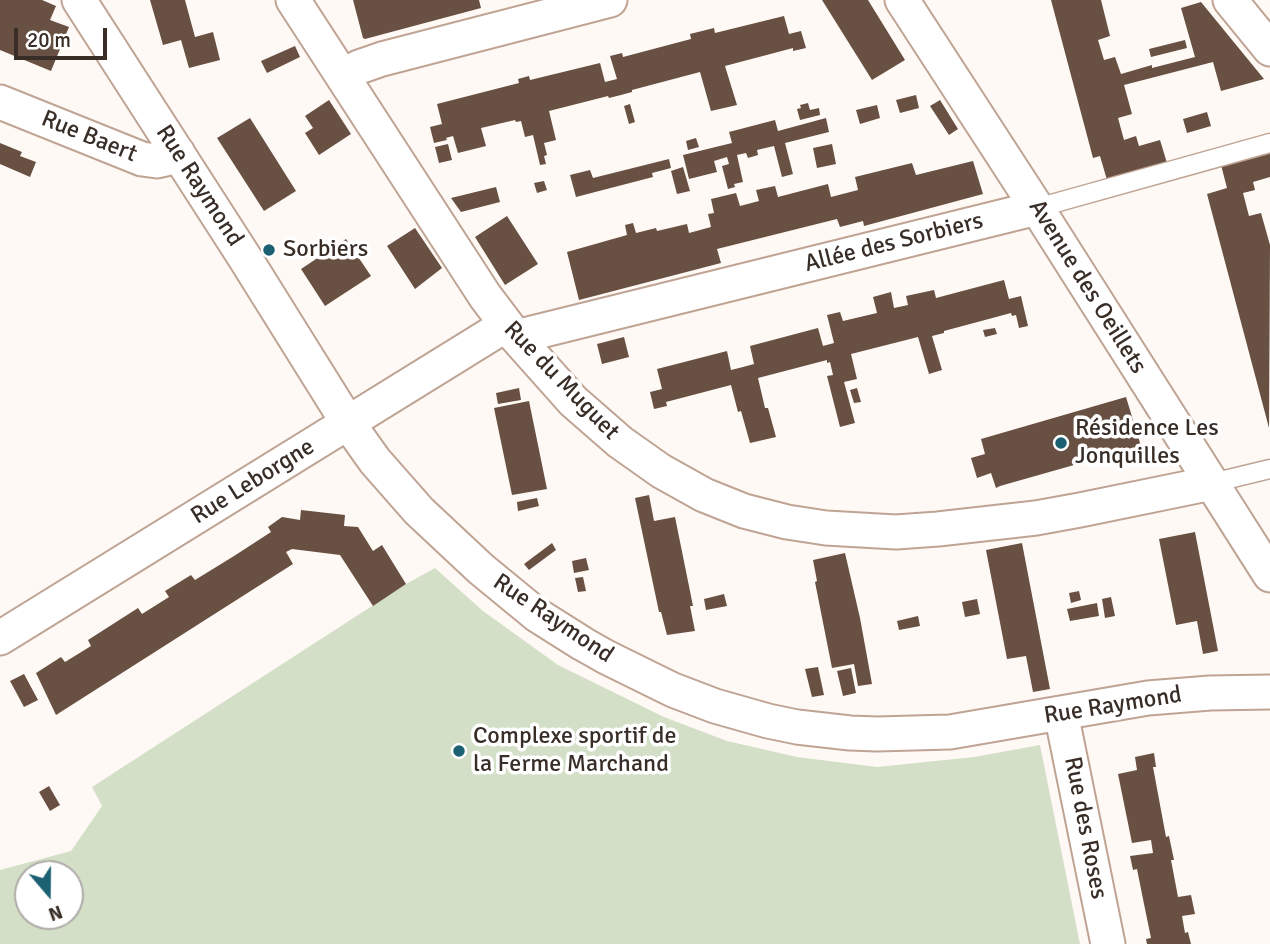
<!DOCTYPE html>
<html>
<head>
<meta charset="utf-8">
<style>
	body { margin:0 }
	#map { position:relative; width:1270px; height:944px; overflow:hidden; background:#fff9f5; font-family:Signika,sans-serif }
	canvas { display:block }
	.north { position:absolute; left:14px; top:860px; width:70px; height:70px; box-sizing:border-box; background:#fff; border:2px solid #b0aba9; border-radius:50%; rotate:160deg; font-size:19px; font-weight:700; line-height:28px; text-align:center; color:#392e27 }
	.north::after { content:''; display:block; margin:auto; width:24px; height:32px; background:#1c6172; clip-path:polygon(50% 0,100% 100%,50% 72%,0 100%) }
	.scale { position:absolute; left:14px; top:28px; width:93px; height:32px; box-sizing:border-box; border:4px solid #392e27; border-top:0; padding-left:9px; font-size:21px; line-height:24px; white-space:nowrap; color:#392e27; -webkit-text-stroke:5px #fff; paint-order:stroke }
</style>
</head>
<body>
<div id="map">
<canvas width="1270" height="944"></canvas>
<div class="north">N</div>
<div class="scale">20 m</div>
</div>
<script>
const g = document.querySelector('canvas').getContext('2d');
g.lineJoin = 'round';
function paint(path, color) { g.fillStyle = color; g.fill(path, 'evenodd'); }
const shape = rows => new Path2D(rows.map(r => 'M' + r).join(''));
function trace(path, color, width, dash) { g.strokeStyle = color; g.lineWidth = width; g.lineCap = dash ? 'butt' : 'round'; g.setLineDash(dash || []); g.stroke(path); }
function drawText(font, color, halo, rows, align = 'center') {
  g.font = font + ' Signika,sans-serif'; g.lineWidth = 7; g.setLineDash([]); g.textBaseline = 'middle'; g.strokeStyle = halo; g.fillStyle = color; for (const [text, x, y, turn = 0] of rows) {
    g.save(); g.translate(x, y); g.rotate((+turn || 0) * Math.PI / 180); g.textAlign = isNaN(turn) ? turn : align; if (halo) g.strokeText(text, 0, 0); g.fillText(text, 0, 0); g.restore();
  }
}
paint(shape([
	[435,568,483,611,558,665,664,717,727,741,797,757,877,767,974,757,1040,745,1080,944,0,944,0,870,71,851,102,806,92,787,406,584],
	[28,874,70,874,70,916,28,916]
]), '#d3dfc7');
paint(shape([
	[0,0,42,0,56,6,50,20,69,27,51,71,0,50],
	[150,0,185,0,195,37,213,32,220,60,189,68,181,40,163,45],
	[353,0,479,0,481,8,365,39,363,38],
	[822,0,868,0,905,60,872,80],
	[1051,0,1101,0,1110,36,1098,40,1104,60,1115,57,1121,74,1152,65,1152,68,1195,57,1181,8,1201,2,1264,79,1221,91,1213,62,1124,85,1132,114,1118,118,1124,140,1136,136,1139,146,1160,140,1167,163,1107,180,1100,156,1093,158],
	[784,16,789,34,801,31,806,48,793,51,793,48,725,66,737,105,711,111,700,72,632,90,632,92,621,95,609,98,608,96,549,111,556,140,544,143,547,155,544,156,546,164,540,165,533,135,525,137,521,121,516,122,515,120,481,128,486,146,458,153,453,136,446,138,447,140,434,143,430,127,442,124,437,104,519,83,518,79,529,76,530,80,600,63,605,82,617,79,610,56,622,53,623,57,691,39,690,34,714,28,715,33],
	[1185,40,1187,48,1151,57,1149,49],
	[295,46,300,57,267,73,261,61],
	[916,95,919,108,900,113,896,100],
	[329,100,351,134,319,155,305,133,313,128,305,116],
	[940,100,958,129,949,135,930,106],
	[808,103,810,110,819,108,820,115,800,120,797,109,801,108,800,105],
	[630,104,635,122,629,124,624,106],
	[877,105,880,118,860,124,856,110],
	[1207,112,1211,126,1187,133,1183,119],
	[250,118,296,191,264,211,217,138],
	[826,118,829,132,785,143,793,174,782,177,774,146,757,150,758,155,748,158,746,153,737,155,743,182,734,184,735,187,728,189,722,166,729,164,727,157,714,161,717,172,689,179,683,155,732,143,729,132,775,120,778,131],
	[696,138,699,147,688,150,686,141],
	[0,143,22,152,20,156,36,162,30,177,0,164],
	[448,144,452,160,439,163,435,147],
	[832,144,836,164,817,168,813,148],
	[1270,152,1270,177,1253,182,1255,190,1243,193,1249,216,1261,213,1270,245,1269,428,1207,194,1227,188,1221,165],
	[669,159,671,168,652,173,653,177,576,197,570,175,590,170,593,178],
	[973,161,983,194,864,226,863,221,840,227,837,219,717,249,721,263,579,300,567,252,627,235,625,225,633,223,636,233,656,228,657,231,687,224,689,233,711,227,708,214,714,213,711,199,736,193,740,206,759,201,756,190,775,186,778,197,828,184,831,197,858,190,855,177,912,163,916,175],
	[683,167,690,191,677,194,671,171],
	[544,181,547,190,537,193,534,183],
	[496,187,500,202,461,212,451,198],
	[507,216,538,264,505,285,475,237],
	[415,228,442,268,415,289,387,246],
	[346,239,371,276,325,306,301,269],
	[1004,280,1009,299,1021,296,1028,326,1019,328,1016,315,1012,316,1011,313,944,331,944,333,932,336,942,370,929,374,918,337,851,354,857,379,844,382,855,423,840,427,827,376,833,375,830,362,827,363,827,360,758,378,765,408,768,408,776,437,750,443,741,411,738,412,731,385,666,402,667,406,654,409,650,392,662,389,657,369,727,351,731,370,743,367,754,364,750,346,818,328,823,346,834,343,827,315,840,312,843,321,877,313,873,297,891,292,894,308,908,305,906,296,934,290,936,298],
	[995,328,997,334,985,337,983,330],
	[624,337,629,357,602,364,597,344],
	[519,388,521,400,498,404,496,393],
	[857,388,861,402,854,403,850,390],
	[1126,397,1141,446,1000,486,996,488,991,473,977,478,971,458,985,454,981,439],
	[529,401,547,489,512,495,494,408],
	[649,495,654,521,675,517,693,606,690,606,695,631,667,635,661,612,659,612,635,498],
	[537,498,539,506,518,511,517,502],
	[301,510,345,515,344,526,358,527,373,551,382,545,406,584,373,606,340,555,292,549,286,552,293,564,56,715,36,673,61,657,65,662,91,646,88,640,138,608,142,614,169,597,165,591,191,575,195,580,234,556,271,532,268,527,282,517,300,520],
	[1195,532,1218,651,1203,654,1197,621,1176,625,1159,539],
	[552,543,556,550,529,570,524,564],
	[1022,543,1050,689,1033,692,1026,656,1007,659,986,550],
	[845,553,860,618,872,684,858,686,854,664,832,668,815,582,817,581,813,560],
	[586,558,589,570,574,573,572,561],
	[583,577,586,591,578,592,575,578],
	[1079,591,1081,600,1071,603,1069,593],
	[724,594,727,606,706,610,704,599],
	[1111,597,1115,616,1105,618,1102,599],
	[977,599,980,614,965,617,962,602],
	[1097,603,1099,616,1070,621,1067,609],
	[918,616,920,626,899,630,897,621],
	[818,667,824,695,812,697,805,669],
	[851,668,856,693,843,696,837,671],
	[24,674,38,700,24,707,10,681],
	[1154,753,1156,767,1153,767,1166,837,1169,836,1174,860,1171,860,1178,897,1191,895,1195,914,1182,916,1185,933,1188,932,1191,944,1147,944,1146,939,1151,938,1144,904,1137,869,1133,870,1130,856,1153,853,1151,840,1132,843,1118,774,1137,770,1135,757],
	[49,786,60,805,50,811,39,792]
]), '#685042');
const service = shape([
	[1037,208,1270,143],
	[1212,483,1270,469]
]);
const minor = shape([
	[79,0,245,258,348,423,375,461,419,511,481,569,537,615,583,644,606,657,673,690,715,706,768,721,797,727,850,733,877,734,950,732,1148,698,1210,693,1270,692],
	[293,0,485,296,516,337,573,401,620,442,661,471,704,495,744,511,787,522,826,528,896,532,938,529,1036,518,1080,510,1212,483],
	[902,0,1037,208,1270,575],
	[1230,0,1270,49],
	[343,77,359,67,382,59,610,0],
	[0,102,142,159,157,161,170,158,178,153],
	[516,337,1037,208],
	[0,638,506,325],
	[1061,713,1108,944]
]);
trace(service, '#bfa494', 21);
trace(minor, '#bfa494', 37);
trace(service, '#fff', 18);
trace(minor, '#fff', 33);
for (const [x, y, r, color] of [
	[269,250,7,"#1c6172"],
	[1061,443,7,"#1c6172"],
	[459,751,7,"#1c6172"]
]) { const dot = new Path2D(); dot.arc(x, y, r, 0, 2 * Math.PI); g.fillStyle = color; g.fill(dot); trace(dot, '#fff', 2.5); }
drawText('24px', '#392e27', '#fff', [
	["Rue Baert",89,137,22],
	["Rue Raymond",199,186,57],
	["Allée des Sorbiers",894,243,-14],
	["Avenue des Oeillets",1087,287,58],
	["Rue du Muguet",561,381,46],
	["Rue Leborgne",253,482,-32],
	["Rue Raymond",553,619,34],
	["Rue Raymond",1113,706,-9],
	["Rue des Roses",1085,828,79]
]);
drawText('24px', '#392e27', '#fff', [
	["Sorbiers",283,250],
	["Résidence Les",1075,429],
	["Jonquilles",1075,457],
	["Complexe sportif de",473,737],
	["la Ferme Marchand",473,765]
], 'left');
</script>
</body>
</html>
